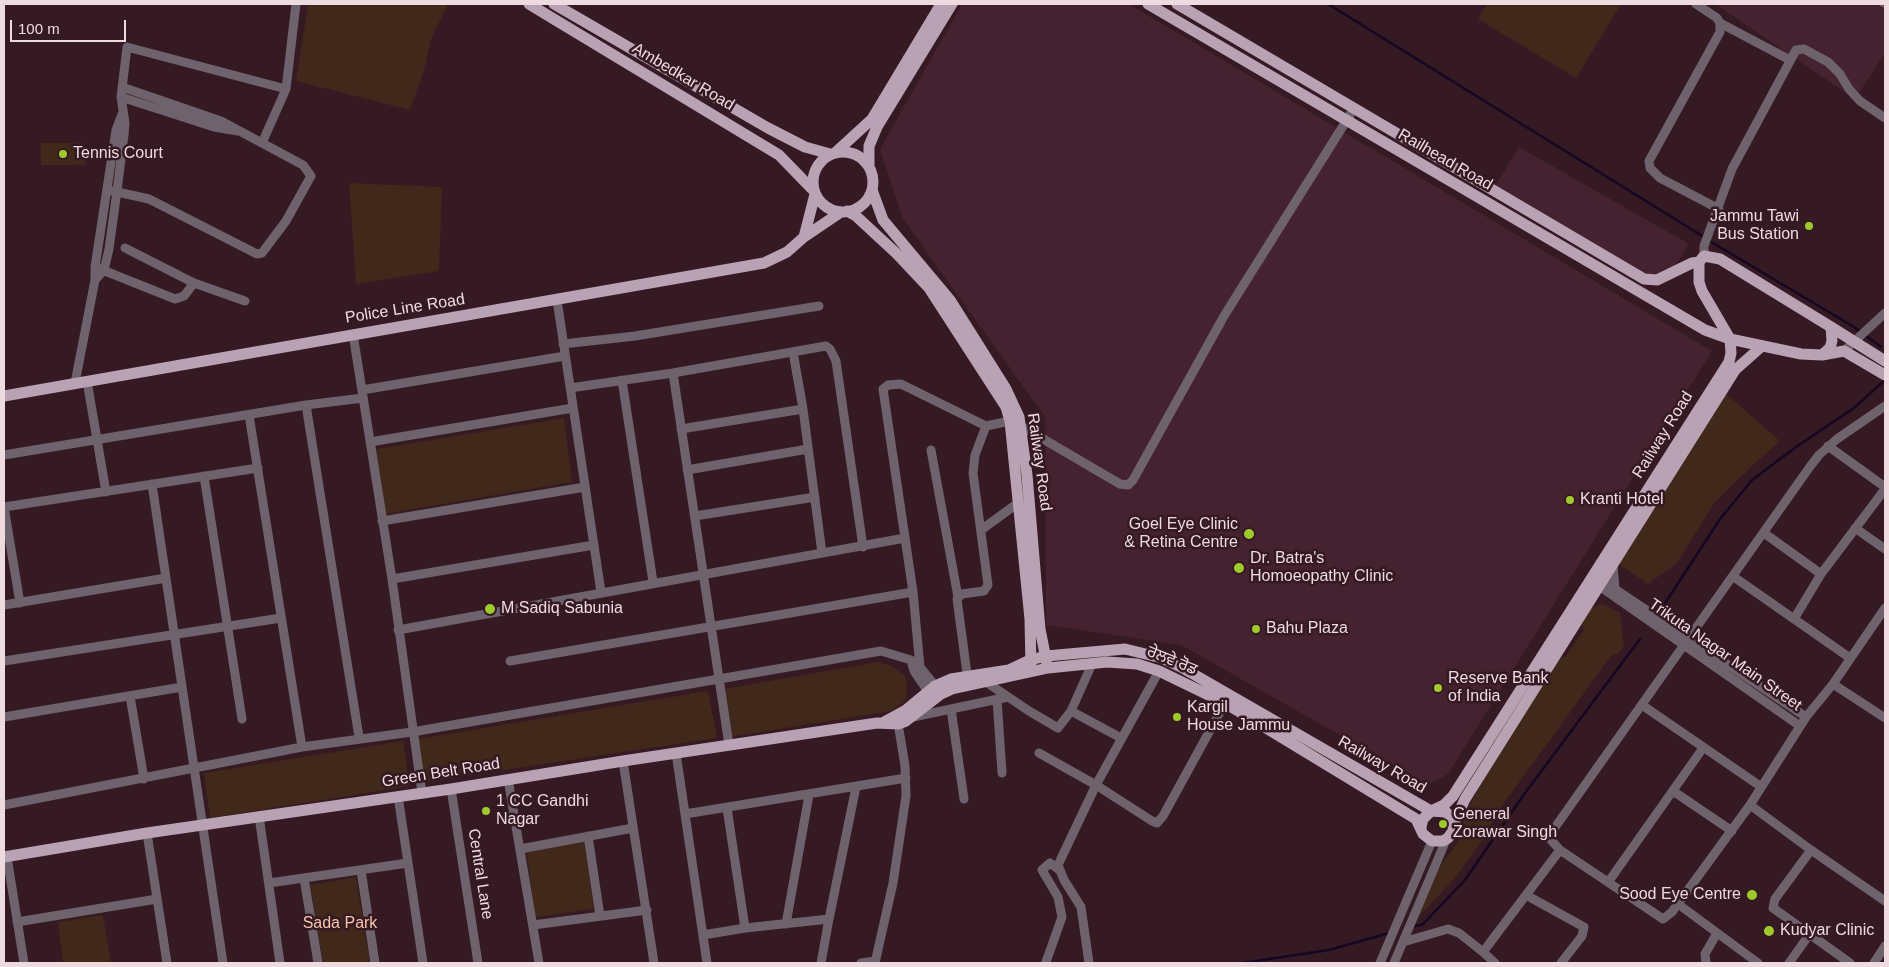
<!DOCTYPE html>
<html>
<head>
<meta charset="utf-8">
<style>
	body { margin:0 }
	#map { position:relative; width:1889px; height:967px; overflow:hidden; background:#351923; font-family:Arial,sans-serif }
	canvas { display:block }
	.frame { position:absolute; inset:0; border:5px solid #eedbe0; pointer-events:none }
	.scale { position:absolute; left:10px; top:20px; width:116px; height:22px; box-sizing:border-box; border:2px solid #eedbe0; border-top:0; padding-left:6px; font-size:15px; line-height:18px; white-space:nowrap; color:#eedbe0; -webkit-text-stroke:4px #351923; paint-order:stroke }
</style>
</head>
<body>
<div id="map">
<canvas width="1889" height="967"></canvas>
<div class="frame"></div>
<div class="scale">100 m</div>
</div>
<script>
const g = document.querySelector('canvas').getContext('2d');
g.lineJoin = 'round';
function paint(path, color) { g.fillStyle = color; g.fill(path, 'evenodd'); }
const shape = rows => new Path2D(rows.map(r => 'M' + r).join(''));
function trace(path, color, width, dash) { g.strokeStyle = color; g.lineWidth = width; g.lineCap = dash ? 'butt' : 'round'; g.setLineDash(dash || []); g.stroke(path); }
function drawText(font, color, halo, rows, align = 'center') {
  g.font = font + ' Arial,"Noto Sans Gurmukhi",sans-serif'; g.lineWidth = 5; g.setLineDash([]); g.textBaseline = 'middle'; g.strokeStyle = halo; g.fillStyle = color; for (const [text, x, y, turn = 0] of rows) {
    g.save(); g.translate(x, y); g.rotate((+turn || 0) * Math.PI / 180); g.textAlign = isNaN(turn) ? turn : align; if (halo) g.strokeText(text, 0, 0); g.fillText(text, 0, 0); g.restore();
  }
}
paint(shape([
	[962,4,1129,4,1712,351,1448,774,1428,785,1181,645,1046,625,1045,417,903,219,880,149],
	[1715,4,1885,4,1885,53,1855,99],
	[1519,147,1689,244,1678,262,1665,275,1644,279,1493,189]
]), '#44222f');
paint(shape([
	[308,4,448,4,431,39,424,70,410,110,296,81],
	[1487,4,1621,4,1576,78,1478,19],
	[41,143,85,143,85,165,41,165],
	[349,183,442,187,439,271,356,284],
	[1724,392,1780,441,1740,477,1715,502,1677,563,1648,584,1617,563],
	[564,418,572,482,380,515,371,450],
	[1603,604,1620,613,1624,645,1618,654,1611,656,1499,810,1483,839,1455,878,1413,923,1435,873,1459,841,1465,815,1485,775,1556,659,1565,657,1584,630,1581,620,1590,608],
	[878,662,892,666,906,677,907,697,902,704,891,711,730,737,724,689],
	[708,691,717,738,424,782,417,739],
	[403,741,410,786,210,818,204,773],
	[584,841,594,909,535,917,526,849],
	[356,877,370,963,323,963,310,885],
	[103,915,111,963,63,963,58,922]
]), '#40281b');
trace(shape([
	[1328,4,1704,237],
	[1708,240,1854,327,1881,347],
	[1658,614,1720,519,1752,480,1796,447,1854,408,1885,380],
	[1412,927,1423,924,1465,880,1525,793,1640,639],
	[1242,963,1329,950,1389,933]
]), '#150721', 2.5);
trace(shape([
	[1696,4,1717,18,1720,23,1720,32,1649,161,1650,168,1660,178,1719,209],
	[1720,23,1790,60],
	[122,87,221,121,262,143,286,89,296,4],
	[121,97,214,127,238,131],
	[108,190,149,199,257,254,262,253,286,221,311,176,303,165,262,143],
	[125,248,194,283,245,301],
	[1704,256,1704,246,1732,169,1796,50,1804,49,1828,62,1840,74,1849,89,1860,101,1885,118],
	[100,269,175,299,184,296,194,283],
	[95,280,104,270,109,249,117,191,124,135,125,123,121,97,127,47,286,89],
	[557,300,601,592],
	[353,334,392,579,422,793],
	[563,344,635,336,819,306],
	[1844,351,1885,313],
	[793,352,803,409,822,553],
	[622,380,653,582],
	[87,381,106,492],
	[75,383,95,280,95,267,116,130,122,114],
	[570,388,673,373],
	[362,390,565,356],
	[306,405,359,737],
	[249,415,302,747],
	[1021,426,1120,484,1128,485,1133,480,1224,316,1353,110],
	[681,429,803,409],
	[370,442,573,408],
	[1828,446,1885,487],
	[931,450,958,597],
	[4,455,306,405,363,398],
	[687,470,808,449],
	[204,476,242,719],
	[152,484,223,963],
	[4,507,258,468],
	[4,507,20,603],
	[695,516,815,497],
	[382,521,585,487],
	[1855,528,1885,549],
	[981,530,1018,503],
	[1764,533,1821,574],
	[1613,564,1615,589],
	[1597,577,1806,717],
	[1734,577,1850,658],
	[392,579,594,545],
	[1595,583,1800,726],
	[4,605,166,578],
	[1794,619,1821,574,1885,489],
	[398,630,905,538],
	[911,660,914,671,931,696],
	[4,661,281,618],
	[510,661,913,592],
	[920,667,913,592,883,389,888,385,901,384,986,426],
	[1159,671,1096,785,1152,821,1157,823,1163,816,1225,703],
	[968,681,957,599,962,594,984,591,988,585,973,473,975,455,986,426,1010,421],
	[986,682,1029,711,1058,728,1071,711,1092,664],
	[1833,684,1885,608],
	[130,696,144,779],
	[997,699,1002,773],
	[1642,705,1760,786],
	[951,709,964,799],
	[1071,711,1121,738],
	[4,717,182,687],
	[913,717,1008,697],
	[1885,718,1833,684,1806,717,1750,805,1811,850,1885,901],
	[729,745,673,373,826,346,830,349,836,361,863,547],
	[676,753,707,963],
	[1039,753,1096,785,1058,865,1064,880,1081,907,1089,963],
	[623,761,654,963],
	[508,779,539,963],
	[451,789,478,963],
	[1673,791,1732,831],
	[398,796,423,963],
	[4,805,302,747,412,732,881,651,911,660,920,667,938,689],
	[1750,805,1672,912,1663,919,1560,850,1551,840,1551,833,1809,468,1819,455,1837,439,1885,406],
	[727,808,745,928,829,919,821,963],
	[685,814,906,778],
	[259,816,280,963],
	[147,833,167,963],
	[588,836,600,916],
	[520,849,633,828],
	[1811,850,1775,899,1773,908,1850,963],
	[7,857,24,963],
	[361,870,375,963],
	[304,878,318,963],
	[1609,881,1703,748],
	[269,883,408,863],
	[1526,895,1584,927,1582,936,1561,963],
	[1678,904,1758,963],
	[829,919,856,787],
	[17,922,157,899],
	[786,924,809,795],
	[533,925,647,910],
	[703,935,745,928],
	[1403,942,1448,929,1459,933,1483,952],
	[1046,962,1062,917,1058,897,1042,870,1050,863,1059,870],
	[861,963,875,961],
	[875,963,893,883,906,796,905,766,897,717],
	[1380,963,1432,841],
	[1394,963,1446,840],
	[1495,963,1483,952,1560,850],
	[1706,963,1705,954,1717,933],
	[1789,963,1809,935],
	[1874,963,1885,946]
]), '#6e626c', 9);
trace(shape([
	[529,4,779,155,812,189],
	[554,4,768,128,805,147,830,154],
	[1177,4,1644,279,1657,280,1692,263,1699,262],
	'813 182a30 30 0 1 1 60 0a30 30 0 1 1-60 0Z',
	[836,152,872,119,941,4],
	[869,166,869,146,877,127,952,4],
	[872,190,883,220,950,300,1006,389,1019,417,1027,475,1040,629,1047,664],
	[847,211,856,216,897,254,929,288,1006,407,1010,421,1030,619,1031,666],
	[804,237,815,194],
	[1831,327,1885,361],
	[1822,355,1830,348,1832,341,1831,327,1720,259,1704,256,1699,262,1699,282,1702,291,1730,339,1801,354,1822,355,1844,351,1885,375],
	[4,396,764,263,787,252,804,237,841,212],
	[884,722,906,710,935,686,951,679,1009,670,1030,660,1046,656,1125,649,1162,658,1181,667,1431,811,1444,805,1453,796,1729,362,1731,353,1730,339,1705,330,1148,4],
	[1454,823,1465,799,1735,370,1761,347],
	[4,857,147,833,451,789,623,761,877,723,898,724,906,721,941,694,952,689,1048,668,1107,662,1137,664,1159,671,1225,703,1416,819,1423,834,1432,841,1443,841,1448,838,1453,831,1454,823,1446,812,1431,811,1423,819,1421,827]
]), '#baa2b5', 11);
const rail = shape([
	[1882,4,1885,5]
]);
trace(rail, '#967e86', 4.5);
trace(rail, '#351923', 2.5, [8]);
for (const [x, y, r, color] of [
	[63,154,5,"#9fca2c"],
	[1809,226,5,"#9fca2c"],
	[1570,500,5,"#9fca2c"],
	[1249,534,6,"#9fca2c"],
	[1239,568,6,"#9fca2c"],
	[490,609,6,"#9fca2c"],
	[1256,629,5,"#9fca2c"],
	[1438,688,5,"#9fca2c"],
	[1177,717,5,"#9fca2c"],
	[486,811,5,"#9fca2c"],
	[1443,824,5,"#9fca2c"],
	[1752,895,6,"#9fca2c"],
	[1769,931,6,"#9fca2c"]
]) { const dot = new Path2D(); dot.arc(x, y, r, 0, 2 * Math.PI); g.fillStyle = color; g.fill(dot); trace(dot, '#351923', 2); }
drawText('16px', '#eedbe0', '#351923', [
	["Ambedkar Road",683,77,31],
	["Railhead Road",1445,160,30],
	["Police Line Road",405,309,-9],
	["Railway Road",1663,435,-58],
	["Railway Road",1039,462,82],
	["Trikuta Nagar Main Street",1725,655,35],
	["ਰੇਲਵੇ ਰੋਡ",1172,661,22],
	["Railway Road",1382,765,30],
	["Green Belt Road",441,773,-9],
	["Central Lane",480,874,81]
]);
drawText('16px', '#eedbe0', '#351923', [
	["Tennis Court",73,154],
	["Jammu Tawi",1799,217,"right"],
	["Bus Station",1799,235,"right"],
	["Kranti Hotel",1580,500],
	["Goel Eye Clinic",1238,525,"right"],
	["& Retina Centre",1238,543,"right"],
	["Dr. Batra's",1250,559],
	["Homoeopathy Clinic",1250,577],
	["M Sadiq Sabunia",501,609],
	["Bahu Plaza",1266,629],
	["Reserve Bank",1448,679],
	["of India",1448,697],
	["Kargil",1187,708],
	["House Jammu",1187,726],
	["1 CC Gandhi",496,802],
	["Nagar",496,820],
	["General",1453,815],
	["Zorawar Singh",1453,833],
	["Sood Eye Centre",1741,895,"right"],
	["Kudyar Clinic",1780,931]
], 'left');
drawText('16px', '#f7c5ab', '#351923', [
	["Sada Park",340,924]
]);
</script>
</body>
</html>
